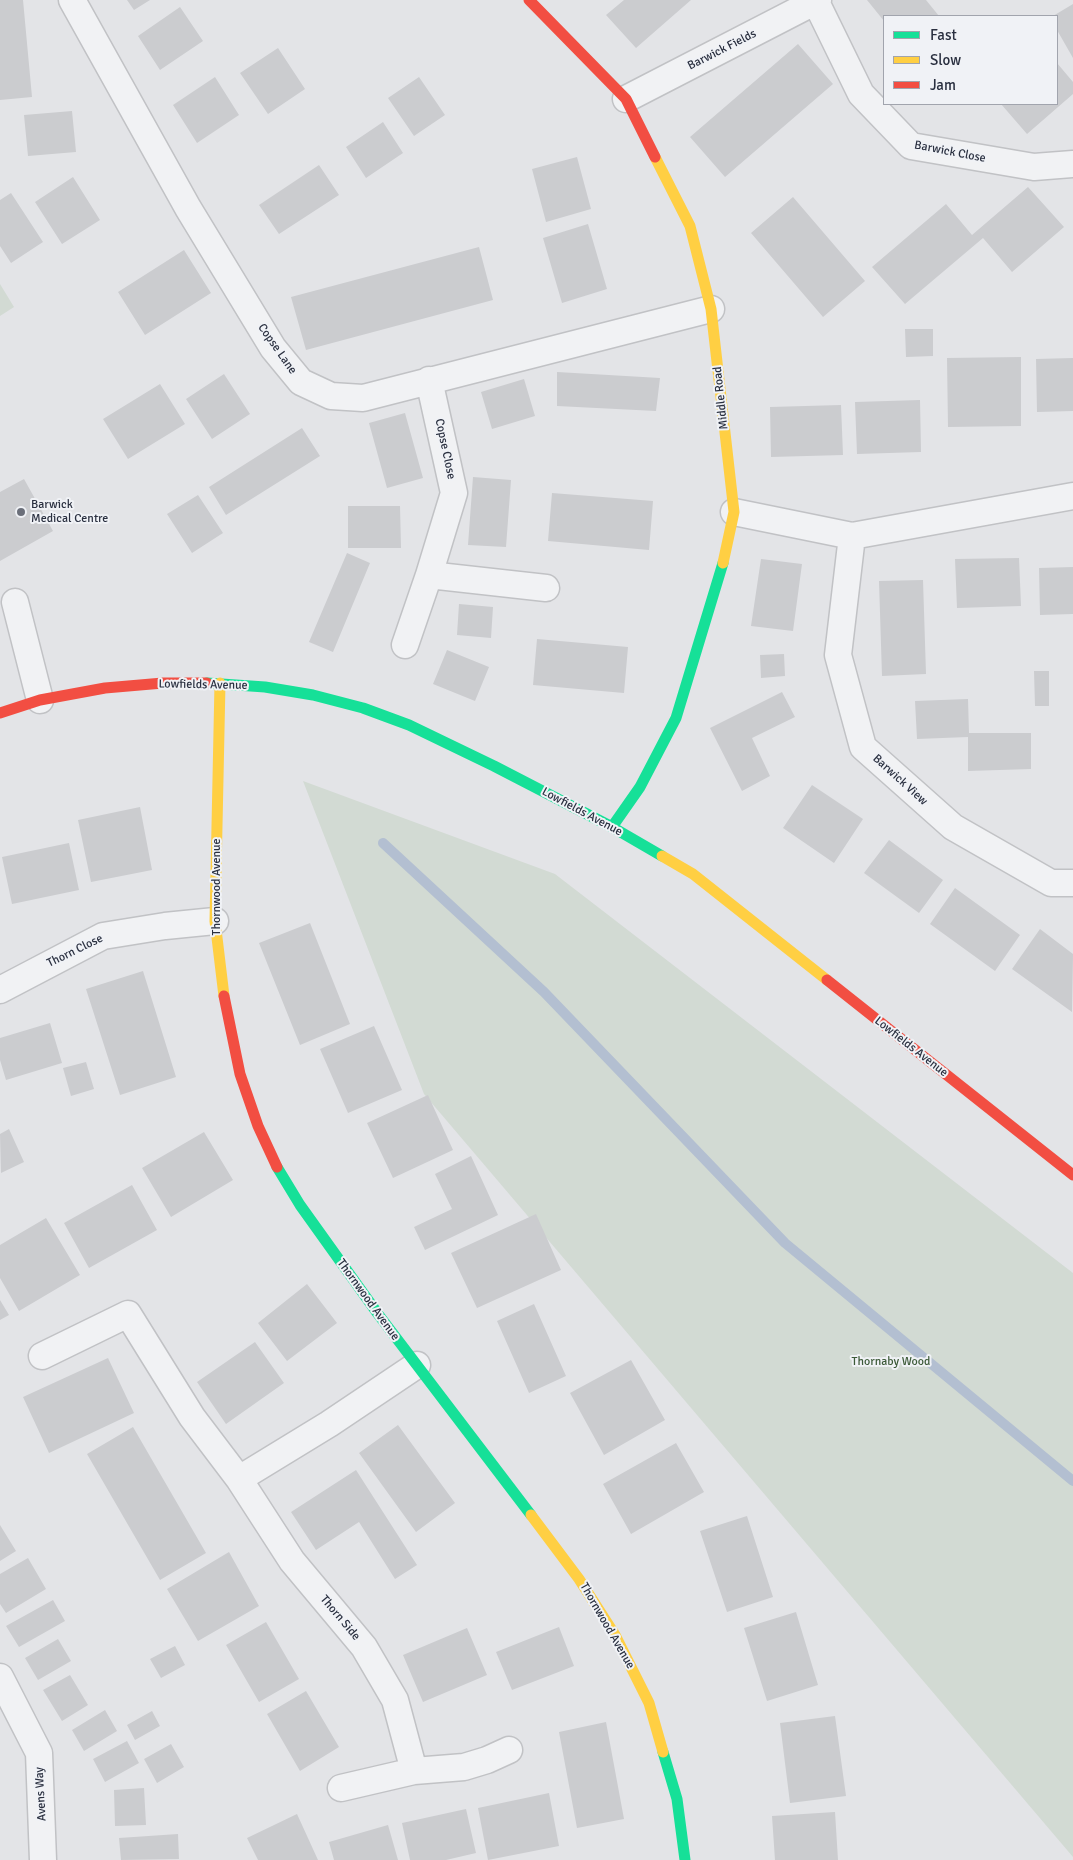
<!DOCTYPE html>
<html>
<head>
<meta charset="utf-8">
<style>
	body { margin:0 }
	#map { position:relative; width:1073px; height:1860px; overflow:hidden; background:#e3e4e7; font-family:Signika,sans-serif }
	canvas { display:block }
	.legend { position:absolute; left:883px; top:15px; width:175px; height:90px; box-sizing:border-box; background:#f0f2f6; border:1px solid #a1a4ad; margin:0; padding:6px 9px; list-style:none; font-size:15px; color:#2a3040 }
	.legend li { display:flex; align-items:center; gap:10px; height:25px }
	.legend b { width:25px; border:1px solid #a1a4ad }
</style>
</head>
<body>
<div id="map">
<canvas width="1073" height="1860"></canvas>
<ul class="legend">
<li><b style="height:6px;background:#16e098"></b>Fast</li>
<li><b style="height:6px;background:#ffcf43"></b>Slow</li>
<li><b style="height:6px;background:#f24e42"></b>Jam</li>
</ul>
</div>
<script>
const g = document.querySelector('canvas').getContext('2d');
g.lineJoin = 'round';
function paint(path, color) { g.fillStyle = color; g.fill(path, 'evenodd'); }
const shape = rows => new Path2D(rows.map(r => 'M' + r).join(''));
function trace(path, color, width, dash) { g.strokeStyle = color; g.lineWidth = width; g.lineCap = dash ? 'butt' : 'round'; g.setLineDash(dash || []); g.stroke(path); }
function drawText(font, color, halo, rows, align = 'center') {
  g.font = font + ' Signika,sans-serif'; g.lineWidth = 4; g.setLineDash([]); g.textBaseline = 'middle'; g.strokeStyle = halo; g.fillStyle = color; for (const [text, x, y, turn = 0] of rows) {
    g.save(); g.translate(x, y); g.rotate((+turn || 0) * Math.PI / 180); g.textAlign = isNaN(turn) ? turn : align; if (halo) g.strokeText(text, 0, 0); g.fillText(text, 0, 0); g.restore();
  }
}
paint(shape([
	[0,284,14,307,0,316],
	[303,781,555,874,1073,1273,1073,1857,424,1094]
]), '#d2dad3');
trace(shape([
	[383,843,544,992,785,1243,1073,1481]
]), '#b3bfd1', 10);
paint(shape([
	[0,0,23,0,32,97,0,100],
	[127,0,150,0,134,10],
	[624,0,691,0,636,48,606,15],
	[867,0,926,0,939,16,884,16,884,21],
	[1073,4,1073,58,1057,30,1057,16,1053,16],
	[180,7,203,41,160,70,138,36],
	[798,44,833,84,725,177,690,137],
	[278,48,305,89,268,114,240,73],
	[1057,63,1073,82,1073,94,1027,134,1001,104,1057,104],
	[215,77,239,115,197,143,173,105],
	[419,77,445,115,414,136,388,98],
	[72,111,76,152,28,156,24,115],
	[383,122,403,153,366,178,346,147],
	[577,157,591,209,546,222,532,169],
	[319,165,339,195,279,234,259,205],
	[73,177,100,220,62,244,35,202],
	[1028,187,1064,227,1012,272,983,238,905,304,872,267,946,204,972,235],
	[11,193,43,242,11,263,0,246,0,200],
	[793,197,865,281,823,317,751,233],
	[588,224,607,289,562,303,543,238],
	[479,247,493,300,306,350,291,297],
	[184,250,211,293,145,335,118,292],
	[905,329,933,329,933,356,906,357],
	[1021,357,1021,426,948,427,947,358],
	[1073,358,1073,411,1037,412,1036,359],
	[557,372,660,378,656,411,557,406],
	[224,374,250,414,212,439,186,399],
	[524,379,535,416,492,429,481,392],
	[160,384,185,424,128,459,103,419],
	[920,400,921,452,857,454,855,402],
	[841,405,843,455,771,457,770,407],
	[405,413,423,478,387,488,369,423],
	[302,428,320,456,226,515,209,487],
	[473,477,511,480,506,547,468,545],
	[24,479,53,531,0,561,0,492],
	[552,493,653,501,649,550,548,541],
	[198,495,223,533,192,553,167,514],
	[348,506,400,506,401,548,348,548],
	[347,553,370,563,333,652,309,642],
	[1019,558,1021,606,957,608,955,559],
	[761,559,802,564,793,631,751,626],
	[1073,567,1073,614,1040,615,1039,568],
	[923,580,926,674,882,676,879,581],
	[459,604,493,607,491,638,457,635],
	[537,639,628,647,624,693,533,685],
	[447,650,489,667,475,701,433,684],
	[784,654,785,676,761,678,760,655],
	[1034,671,1049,671,1049,706,1035,706],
	[782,692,795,717,752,738,770,776,742,791,710,728],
	[968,699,969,733,1031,733,1031,769,968,771,968,737,917,739,915,701],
	[812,785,863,819,834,863,783,828],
	[140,807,152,870,91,882,78,820],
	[889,840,943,880,919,913,864,873],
	[69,843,79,890,12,904,2,857],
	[955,888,1020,935,995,971,930,924],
	[310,923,350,1024,300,1045,259,943],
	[1040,929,1073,954,1072,1012,1012,969],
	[143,971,176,1077,120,1095,86,989],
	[50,1023,62,1063,6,1080,0,1060,0,1038],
	[374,1026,402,1090,348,1113,320,1049],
	[86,1062,94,1089,71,1096,63,1068],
	[428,1095,453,1150,393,1178,367,1123],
	[9,1129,24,1162,1,1173,0,1134],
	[204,1132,233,1180,171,1217,142,1168],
	[471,1156,498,1215,425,1250,414,1227,452,1209,435,1174],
	[132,1185,157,1230,89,1268,64,1223],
	[536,1214,561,1270,477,1308,451,1253],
	[46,1218,80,1275,19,1311,0,1278,0,1245],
	[307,1284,337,1323,287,1361,258,1323],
	[0,1300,9,1315,0,1320],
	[534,1304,566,1376,529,1393,497,1321],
	[255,1342,284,1383,226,1424,197,1382],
	[108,1358,134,1413,49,1453,23,1397],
	[631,1360,665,1420,604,1455,570,1393],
	[398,1425,455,1503,416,1532,359,1453],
	[133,1427,206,1553,160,1580,87,1454],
	[676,1443,704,1492,631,1534,603,1484],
	[356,1470,417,1565,395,1579,359,1522,316,1550,291,1512],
	[747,1516,773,1597,727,1612,700,1531],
	[0,1525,16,1551,0,1561],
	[229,1552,259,1606,198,1641,167,1589],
	[28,1558,46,1589,6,1613,0,1604,0,1574],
	[53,1600,65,1621,19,1647,6,1626],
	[796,1612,818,1685,767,1701,744,1628],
	[266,1622,299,1679,259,1702,226,1645],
	[559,1627,574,1666,512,1690,496,1652],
	[467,1628,487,1675,423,1702,403,1655],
	[58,1639,71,1661,38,1680,25,1658],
	[175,1646,185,1665,161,1678,150,1659],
	[70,1675,88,1705,62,1721,43,1690],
	[306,1691,339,1747,300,1771,267,1714],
	[105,1710,117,1731,84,1751,72,1730],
	[152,1711,160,1726,135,1740,127,1725],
	[835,1716,846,1796,790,1803,780,1723],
	[606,1722,624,1819,577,1828,559,1732],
	[127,1741,139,1763,105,1782,93,1759],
	[171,1744,184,1767,157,1783,144,1759],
	[144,1788,146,1825,115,1826,114,1790],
	[549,1793,559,1846,488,1860,478,1808],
	[466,1809,476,1853,446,1860,410,1860,402,1823],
	[835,1812,838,1860,775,1860,772,1816],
	[297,1814,318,1860,258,1860,247,1838],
	[388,1825,398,1860,334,1860,329,1842],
	[178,1834,179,1859,121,1860,119,1838]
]), '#cbcccf');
const street = shape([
	[72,0,188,208,273,348,301,382,331,396,363,398,711,309],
	[816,2,861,94,911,146,1034,167,1073,164],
	[626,99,818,0],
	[429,380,454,493,429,575,546,588],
	[734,512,852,536,1073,496],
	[852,536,838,655,863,747,953,827,1051,883,1073,883],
	[15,602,40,700],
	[405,645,429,575],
	[0,990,103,936,165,926,215,921],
	[42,1356,128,1314,192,1417,239,1479],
	[417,1365,329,1424,239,1479,292,1561,364,1647,395,1700,414,1771,464,1767,487,1760,509,1750],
	[0,1677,39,1753,43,1860],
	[341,1788,414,1771]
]);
trace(street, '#c1c2c5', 29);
trace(street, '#f1f2f4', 26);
trace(shape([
	[207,683,265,687,313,695,363,708,409,725,494,766,612,827,662,856],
	[612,827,640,787,676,718,723,563],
	[277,1167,300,1205,378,1314,531,1515],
	[663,1752,677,1799,685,1860]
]), '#16e098', 11);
trace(shape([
	[655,157,690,226,711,309,734,512,723,563],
	[220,683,215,921,224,996],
	[662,856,693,874,827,980],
	[531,1515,579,1579,615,1635,649,1703,663,1752]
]), '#ffcf43', 11);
trace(shape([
	[529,0,626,99,655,157],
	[0,713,40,700,105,688,163,683,207,683],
	[827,980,1073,1175],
	[224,996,240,1074,258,1126,277,1167]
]), '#f24e42', 11);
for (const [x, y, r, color] of [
	[21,512,5,"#6b6f7a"]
]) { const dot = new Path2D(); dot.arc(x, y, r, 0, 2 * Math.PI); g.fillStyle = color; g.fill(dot); trace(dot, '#f0f2f6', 2); }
drawText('12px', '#2a3040', '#f0f2f6', [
	["Barwick Fields",722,50,-27],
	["Barwick Close",950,152,11],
	["Copse Lane",277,349,55],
	["Middle Road",721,398,-96],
	["Copse Close",445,449,78],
	["Lowfields Avenue",203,685,1],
	["Barwick View",900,780,42],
	["Lowfields Avenue",582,812,28],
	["Thornwood Avenue",217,887,-90],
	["Thorn Close",75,951,-26],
	["Lowfields Avenue",911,1047,38],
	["Thornwood Avenue",368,1300,54],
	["Thorn Side",340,1618,50],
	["Thornwood Avenue",607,1626,60],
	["Avens Way",41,1794,-93]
]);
drawText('12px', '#2a3040', '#f0f2f6', [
	["Barwick",31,505],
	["Medical Centre",31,519]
], 'left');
drawText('12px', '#3c5a38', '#f0f2f6', [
	["Thornaby Wood",891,1362]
]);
</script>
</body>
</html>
